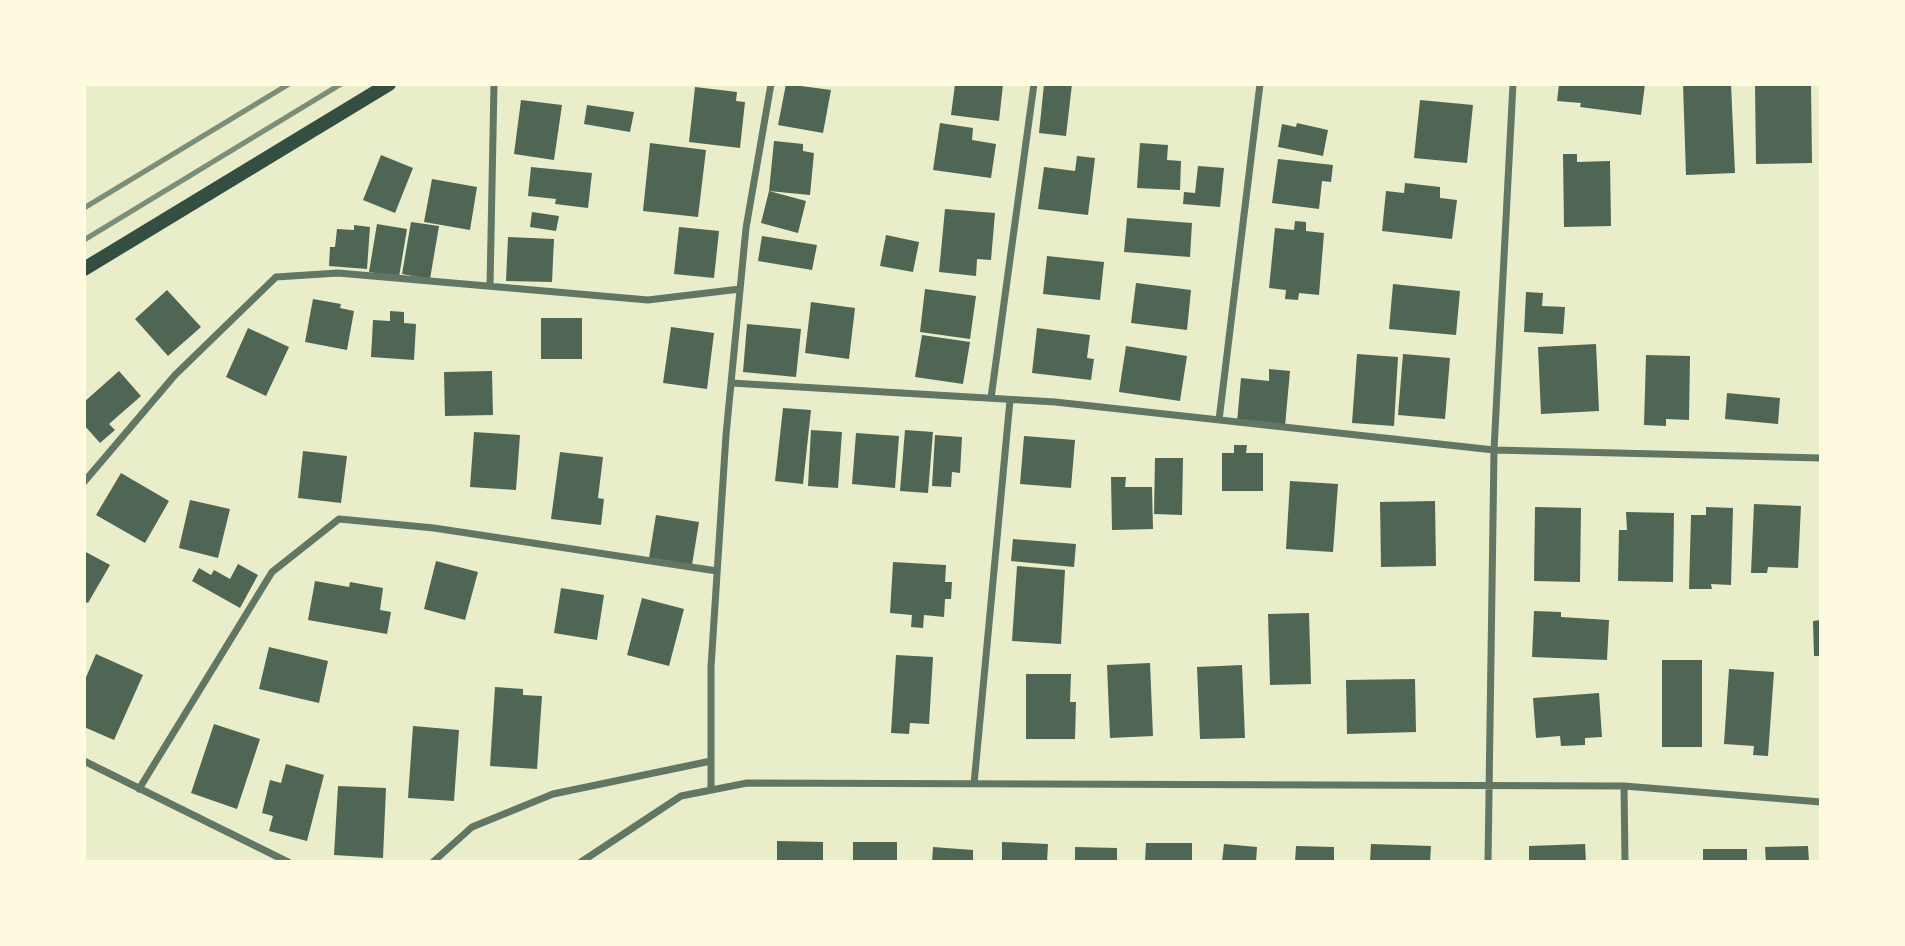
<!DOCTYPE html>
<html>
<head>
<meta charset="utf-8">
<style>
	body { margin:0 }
	#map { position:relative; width:1905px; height:946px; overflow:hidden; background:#e9edc9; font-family:Lato,sans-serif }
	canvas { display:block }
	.frame { position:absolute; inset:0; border:86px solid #fefae0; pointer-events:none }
</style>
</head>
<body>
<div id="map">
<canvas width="1905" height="946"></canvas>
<div class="frame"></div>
</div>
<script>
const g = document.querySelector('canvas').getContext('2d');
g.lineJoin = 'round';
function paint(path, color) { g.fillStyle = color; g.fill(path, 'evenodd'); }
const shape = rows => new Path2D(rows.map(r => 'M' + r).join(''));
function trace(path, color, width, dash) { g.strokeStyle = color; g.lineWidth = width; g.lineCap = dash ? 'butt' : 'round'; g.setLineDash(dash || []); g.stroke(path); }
paint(shape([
	[786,84,831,90,823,133,778,125],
	[955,84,1003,84,999,121,951,115],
	[1044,84,1072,84,1066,136,1039,133],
	[1559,84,1645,84,1641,115,1580,107,1581,103,1557,101],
	[1683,84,1731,84,1735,173,1686,175],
	[1811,84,1812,163,1756,164,1755,85],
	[695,87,737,92,736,101,745,102,740,148,689,142],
	[521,100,562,105,554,160,514,154],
	[1420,100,1473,105,1467,163,1414,158],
	[587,105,634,112,630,132,584,124],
	[940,123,973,128,972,140,996,144,991,178,933,170],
	[1297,123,1328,130,1323,156,1278,147,1282,124,1296,127],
	[774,141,803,144,803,151,814,153,810,195,769,191],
	[650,143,706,150,698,217,643,211],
	[1140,143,1168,145,1167,160,1181,161,1180,190,1137,188],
	[1563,154,1577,154,1577,162,1610,161,1611,226,1564,227],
	[381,155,413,168,395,213,363,200],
	[1077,156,1095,158,1088,215,1038,209,1044,167,1075,171],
	[1278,159,1333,165,1331,182,1322,181,1319,209,1272,203],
	[1198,166,1224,168,1220,207,1183,204,1184,192,1195,193],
	[531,167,592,173,588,208,555,204,556,199,528,196],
	[432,179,477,187,470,230,424,222],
	[1405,183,1440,187,1440,198,1457,200,1452,239,1382,231,1386,191,1404,193],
	[769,191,806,201,798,233,761,223],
	[945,209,995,213,991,260,977,259,976,276,939,272],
	[532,212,559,216,556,231,530,227],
	[1127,218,1192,223,1190,257,1124,252],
	[1295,221,1306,222,1306,231,1324,233,1319,295,1299,293,1298,300,1285,299,1286,290,1269,288,1275,228,1294,230],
	[411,222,439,226,430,279,402,274],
	[377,224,407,229,399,277,369,272],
	[354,225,370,227,367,269,329,266,330,247,335,247,337,229,354,230],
	[679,227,719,231,714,278,674,274],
	[886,235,919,242,913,272,880,266],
	[762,236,817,245,812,270,758,261],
	[508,237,554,239,552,282,506,281],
	[1047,256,1104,262,1100,300,1043,294],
	[1136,283,1191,290,1187,330,1131,323],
	[1393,284,1460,291,1456,335,1389,329],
	[925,289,976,296,970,339,920,332],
	[167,290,201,327,168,356,135,319],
	[1526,292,1543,293,1542,306,1565,307,1563,334,1524,332],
	[313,299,341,304,340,308,354,311,347,350,305,342],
	[811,302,855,308,849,359,805,353],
	[390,311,404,312,404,323,416,324,414,360,371,357,373,320,390,321],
	[541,318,582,318,582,359,541,359],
	[747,324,801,329,796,377,743,372],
	[671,327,714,333,707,389,663,383],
	[248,328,289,347,266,396,226,377],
	[1037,328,1090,335,1087,358,1094,359,1091,380,1032,373],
	[922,335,970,342,963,384,915,377],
	[1596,344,1599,411,1541,414,1538,347],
	[1126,346,1187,356,1180,401,1119,392],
	[1357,354,1398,357,1394,426,1352,423],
	[1403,354,1450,358,1445,419,1398,415],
	[1646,355,1690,356,1689,420,1666,419,1666,426,1644,425],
	[1269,369,1290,371,1285,426,1237,422,1241,378,1269,381],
	[119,371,141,396,109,424,115,430,100,443,84,425,84,402],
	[492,371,493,415,445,416,444,372],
	[1727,393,1780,398,1778,424,1725,419],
	[783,408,811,410,803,484,775,481],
	[811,430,842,432,838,488,808,486],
	[905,430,933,432,928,493,900,491],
	[474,432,520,435,516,490,470,487],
	[856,433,899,436,895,488,852,484],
	[935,435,962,437,960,473,952,472,951,487,932,486],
	[1024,436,1075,440,1071,488,1020,484],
	[1234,445,1247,445,1246,453,1263,453,1263,491,1222,491,1222,453,1234,453],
	[303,451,347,456,341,503,298,498],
	[560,452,603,457,598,498,604,499,601,525,551,519],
	[1155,458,1183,458,1182,515,1154,514],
	[121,473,169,501,145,543,96,515],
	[1111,477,1126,477,1125,487,1152,487,1153,529,1112,530],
	[1290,481,1338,484,1333,552,1286,549],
	[190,500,230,509,218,558,179,548],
	[1435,501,1436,566,1381,567,1380,502],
	[1754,504,1801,506,1798,568,1768,567,1767,573,1751,573],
	[1535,507,1581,508,1580,582,1534,581],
	[1706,507,1733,508,1731,585,1711,584,1712,589,1689,589,1691,515,1706,515],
	[1626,512,1674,513,1673,582,1618,581,1619,530,1627,530],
	[656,515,699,522,692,565,649,558],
	[1013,539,1076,544,1074,567,1011,561],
	[84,551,110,565,88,603,84,601],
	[436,561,478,572,465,620,424,609],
	[893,562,946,565,945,582,952,582,951,599,945,599,944,617,924,615,923,628,911,627,912,615,890,613],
	[238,564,258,575,240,608,192,581,199,568,211,575,214,570,230,579],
	[1017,566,1065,570,1061,644,1012,641],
	[315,581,349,587,350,582,383,588,380,610,391,612,387,634,308,620],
	[561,588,604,595,597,640,554,633],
	[642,598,684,609,669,666,627,655],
	[1534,611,1561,612,1561,617,1609,620,1607,660,1532,657],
	[1309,613,1311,684,1270,685,1268,614],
	[1821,620,1821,656,1814,656,1813,621],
	[269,647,328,661,319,703,259,689],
	[96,654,143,675,114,740,84,727,84,682],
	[896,655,933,657,929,724,910,723,909,734,891,733],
	[1662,660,1702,660,1702,747,1662,747],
	[1150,663,1153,736,1110,738,1107,665],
	[1242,665,1245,738,1200,739,1197,667],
	[1729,669,1774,672,1768,756,1753,755,1754,746,1724,744],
	[1026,674,1071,674,1070,702,1076,702,1075,739,1026,739],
	[1415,679,1416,732,1347,734,1346,680],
	[495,687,523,689,523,695,542,696,537,769,490,766],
	[1599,693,1602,737,1585,738,1585,745,1561,746,1560,736,1536,738,1533,698],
	[214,724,260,739,237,809,191,793],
	[413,726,459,730,454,801,408,798],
	[286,764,324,775,307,841,269,831,273,816,262,813,270,780,281,783],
	[338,786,386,788,383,858,334,855],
	[777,841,823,842,823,862,777,862],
	[853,842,897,842,897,862,853,862],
	[1002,842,1048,844,1047,862,1002,862],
	[1146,843,1192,843,1192,862,1145,862],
	[1224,844,1257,847,1256,862,1222,862],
	[1371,844,1431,846,1430,862,1370,862],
	[1585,844,1586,862,1529,862,1529,846],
	[1296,846,1334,847,1334,862,1295,862],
	[1808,846,1809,862,1766,862,1765,847],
	[933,847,973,850,973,862,932,862],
	[1075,847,1117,848,1117,862,1075,862],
	[1703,849,1747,849,1747,862,1703,862]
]), '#4f6655');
trace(shape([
	[490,286,494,84],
	[731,383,1055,402,1494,450,1821,458],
	[991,398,1034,84],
	[1219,420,1260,84],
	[84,482,175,375,276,277,338,273,648,300,740,289],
	[84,761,288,862],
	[974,784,1010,400],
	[1624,786,1625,862],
	[139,789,272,572,339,519,434,528,717,571],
	[711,790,711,667,726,435,746,228,771,84],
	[433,862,472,827,553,794,711,761],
	[581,862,681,796,747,783,1624,786,1821,802],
	[1488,862,1494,450,1513,84]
]), '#617663', 7);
trace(shape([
	[84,269,389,84]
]), '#344e41', 14);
trace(shape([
	[84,208,289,84],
	[84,240,341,84]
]), '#7c8e77', 5);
</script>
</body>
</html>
